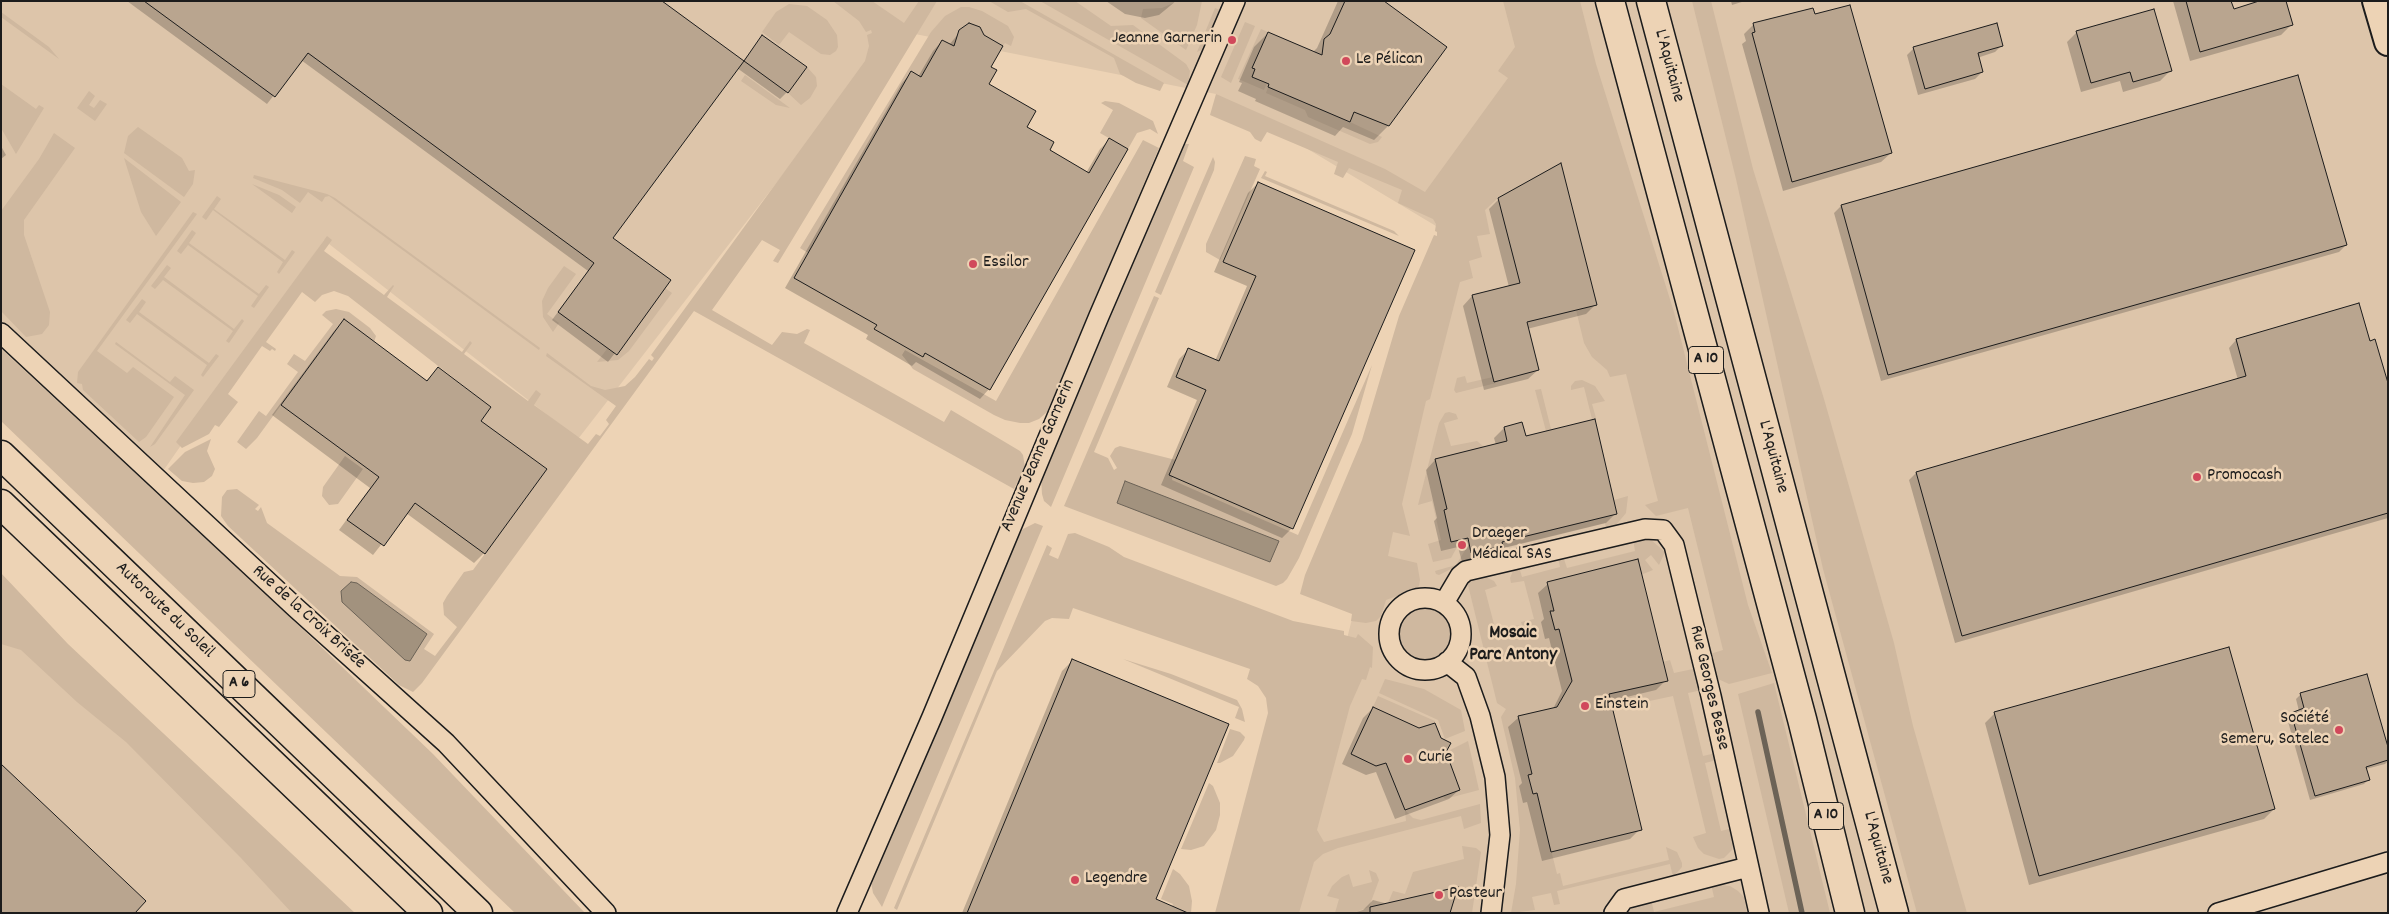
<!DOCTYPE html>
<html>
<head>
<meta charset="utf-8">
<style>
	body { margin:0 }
	#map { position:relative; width:2389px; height:914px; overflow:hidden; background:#edd3b5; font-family:Dekko,sans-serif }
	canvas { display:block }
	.frame { position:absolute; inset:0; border:2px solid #1c1c1c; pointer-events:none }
</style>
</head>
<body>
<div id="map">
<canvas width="2389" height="914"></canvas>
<div class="frame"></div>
</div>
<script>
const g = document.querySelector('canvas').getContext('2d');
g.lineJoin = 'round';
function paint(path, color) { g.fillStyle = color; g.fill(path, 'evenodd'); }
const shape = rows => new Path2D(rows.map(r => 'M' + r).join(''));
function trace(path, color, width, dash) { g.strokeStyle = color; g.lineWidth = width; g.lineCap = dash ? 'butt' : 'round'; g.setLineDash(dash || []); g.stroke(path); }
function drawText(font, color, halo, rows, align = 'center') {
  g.font = font + ' Dekko,sans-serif'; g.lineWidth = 5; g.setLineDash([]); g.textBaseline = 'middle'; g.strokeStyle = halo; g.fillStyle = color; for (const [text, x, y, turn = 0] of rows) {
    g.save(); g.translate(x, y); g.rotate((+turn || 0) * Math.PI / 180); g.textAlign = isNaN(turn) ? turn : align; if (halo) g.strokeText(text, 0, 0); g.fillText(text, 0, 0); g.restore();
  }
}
paint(shape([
	[1,1,2388,1,2388,913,1278,913,1395,448,1446,232,1216,94,895,30,578,439,324,240,122,530,1,411],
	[1,601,334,913,1,913]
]), '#ddc5aa');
paint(shape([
	[833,1,872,1,904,23,919,1,937,1,778,263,773,261,780,250,762,240,712,310,772,345,782,332,797,334,807,329,810,330,804,343,944,422,951,410,1020,451,1023,455,1025,467,1014,489,694,311,422,683,413,692,399,685,228,526,221,516,222,497,227,490,237,489,259,505,255,509,258,511,261,507,267,523,340,576,357,577,434,634,424,649,435,656,457,627,444,615,443,603,447,596,464,572,473,570,547,469,481,421,491,407,348,296,334,291,322,295,315,302,302,292,266,342,276,349,275,351,272,349,270,351,262,346,228,394,238,402,219,427,215,425,209,434,182,448,176,442,327,236,332,240,324,251,384,295,393,285,394,286,387,297,462,352,470,341,472,343,464,354,528,401,536,390,541,394,534,405,588,444,596,434,600,436,609,424,606,420,616,406,546,356,547,353,591,386,605,390,625,386,635,377,649,359,652,361,654,358,651,355,865,61,869,46,867,35,872,33,871,30,866,32,859,21],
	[989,1,1020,1,1164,83,1160,91,1136,83,1120,74,1114,58,1026,9,1008,12],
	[1040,1,1075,1,1111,26,1133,25,1186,64,1190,71,1188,85],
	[1178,1,1202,1,1197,25,1186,50,1141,18,1143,9,1162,8],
	[1503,1,1580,1,1596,64,1674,312,1748,605,1772,673,1729,684,1718,679,1710,654,1723,650,1688,508,1656,516,1645,505,1658,501,1626,374,1610,377,1607,370,1592,357,1584,343,1576,310,1597,304,1561,163,1498,198,1485,210,1490,234,1477,236,1482,257,1469,261,1473,278,1460,282,1430,399,1426,401,1402,504,1410,536,1393,532,1388,556,1417,563,1420,580,1419,586,1413,590,1386,600,1381,616,1376,621,1366,623,1351,621,1352,614,1300,594,1305,575,1362,440,1399,316,1434,235,1437,236,1437,232,1435,231,1436,224,1433,219,1398,203,1402,190,1349,168,1343,178,1334,174,1338,162,1267,132,1261,142,1255,139,1250,132,1210,115,1216,94,1385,169,1425,192,1508,78,1498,71,1515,47],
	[1692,1,1711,1,1753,169,1824,399,1894,643,1913,726,1967,913,1917,913,1823,569,1736,179],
	[789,4,807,6,827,20,837,35,838,47,836,51,830,55,821,54,789,32,779,45,762,32,776,12],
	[961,7,969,7,982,11,1008,26,1014,37,1011,46,1005,43,1003,46,991,39,978,59,942,40,921,77,911,72,808,253,800,248,931,32,945,16],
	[969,23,980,27,984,37,959,30],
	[1215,8,1220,10,1204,49,1197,52],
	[1,12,49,47,59,59,1,17],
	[1245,22,1255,26,1231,83,1221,77],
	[1261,29,1268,32,1252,67,1255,69,1252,77,1267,83,1264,90,1238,79],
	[807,67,816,77,817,86,810,98,801,105,788,93],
	[745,75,790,108,776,105,741,81],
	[1,84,36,109,39,105,44,108,16,154,1,128],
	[1268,87,1350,122,1382,137,1378,142,1370,144,1308,117,1305,110,1266,93],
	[89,91,95,96,89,105,94,108,100,100,107,104,95,121,77,108],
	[1105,101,1119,103,1153,121,1158,134,1150,129,1137,133,1128,149,1100,133,1113,110,1101,103],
	[138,127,182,158,189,171,195,170,193,184,184,197,124,153,128,136],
	[54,133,75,148,24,220,24,235,50,312,49,325,42,334,26,337,1,311,1,211,39,159],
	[1143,140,1159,148,1047,412,1039,419,1029,423,1020,423,1005,420,994,415,913,369,902,355,905,350,996,401],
	[1183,144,1189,144,1183,161,1194,167,1051,507,1044,501,1042,494,1041,477],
	[1245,156,1256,159,1254,166,1260,169,1220,260,1206,252,1206,244],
	[1213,157,1215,162,1214,170,1161,295,1155,292],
	[124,158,181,202,156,236,141,212],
	[1265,171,1267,172,1265,176,1394,231,1399,236,1261,178],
	[254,175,327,194,335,198,540,348,539,350,329,196,325,197,322,202,308,192,300,203,282,190,253,178],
	[252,184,279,195,296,207,292,213],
	[217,196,221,199,214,209,285,260,292,250,295,252,279,274,277,272,283,262,213,210,206,220,202,217],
	[193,212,197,214,97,351,127,373,133,367,174,397,146,437,139,442,83,390,82,384,77,383,78,372],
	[192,230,196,233,189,243,259,294,266,285,269,287,254,308,251,306,258,296,188,245,181,254,177,251],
	[167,265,171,268,164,277,234,329,242,319,244,321,229,343,226,341,233,331,163,280,155,289,151,286],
	[564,266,576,274,547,314,559,323,553,332,543,317,542,301,548,288],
	[665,288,672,293,629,351,618,360,597,362,607,349,617,355],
	[1154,296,1159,298,1094,452,1108,458,1114,470,1117,468,1110,456,1115,448,1120,446,1176,460,1172,480,1298,535,1372,365,1352,434,1299,558,1287,579,1283,583,1276,586,1064,506],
	[142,299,146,302,139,312,209,363,216,354,219,356,203,377,201,375,207,365,137,314,130,323,126,320],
	[336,309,349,312,370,328,376,336,374,342,343,320,257,438,246,449,237,442,259,411,266,416,298,372,287,364,294,354,305,361,333,324,322,315,326,311],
	[116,342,170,382,175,376,194,390,155,444,150,447,185,395,115,344],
	[1,349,267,595,433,754,585,913,515,913,1,421],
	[1465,376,1467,383,1493,377,1496,383,1456,393,1454,390,1457,378],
	[1582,380,1595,386,1605,401,1592,404,1596,418,1592,419,1584,387,1571,390,1571,386,1575,381],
	[1541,389,1551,429,1546,431,1535,390],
	[1449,412,1456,414,1458,419,1444,423,1451,446,1477,441,1484,447,1435,459,1447,509,1444,510,1451,542,1461,540,1451,558,1433,562,1428,544,1441,540,1432,501,1418,505,1439,423,1445,413],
	[211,439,207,451,215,469,212,476,204,482,193,483,182,481,168,469,185,452],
	[345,456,363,469,338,504,329,505,322,496,323,487],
	[1628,496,1626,513,1616,525,1606,528,1605,523,1502,548,1503,554,1457,566,1439,575,1436,574,1435,571,1456,565,1469,544,1472,553,1502,546,1502,542,1617,514,1614,500],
	[1035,523,1043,526,882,907,873,893,871,882,1013,542,1023,529],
	[1075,533,1109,547,1124,557,1293,621,1344,631,1344,635,1356,638,1358,634,1373,647,1372,668,1370,667,1366,680,1362,679,1350,706,1317,830,1324,842,1406,821,1405,810,1413,818,1421,820,1480,804,1481,823,1464,829,1461,816,1338,848,1323,854,1314,862,1299,913,1215,913,1268,713,1266,698,1258,686,1247,679,1250,669,1073,608,1069,619,1052,618,1045,621,997,671,897,910,894,908,1047,545,1052,548,1049,555,1058,559,1068,534],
	[1643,538,1650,539,1665,552,1659,565,1651,555,1645,560,1653,570,1551,611,1555,630,1559,629,1572,681,1557,707,1518,717,1532,774,1529,776,1533,794,1537,793,1557,874,1560,873,1563,886,1669,860,1666,847,1677,852,1682,863,1682,867,1673,877,1670,864,1557,891,1560,904,1554,905,1551,893,1532,897,1535,910,1511,913,1516,884,1520,830,1515,778,1501,717,1506,709,1497,703,1467,581,1484,576,1494,581,1497,586,1485,590,1495,628,1522,625,1521,622,1534,619,1524,581,1511,583,1510,578,1514,569,1519,567,1522,577,1560,567,1558,557,1563,556,1567,568,1635,551,1633,539],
	[1,573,68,644,355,913,292,913,241,858,126,742,77,702,21,650,1,644],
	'1398 634a26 26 0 1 1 52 0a26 26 0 1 1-52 0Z',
	[1689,656,1693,657,1702,690,1688,693,1703,756,1716,753,1717,760,1705,763,1721,831,1733,828,1735,834,1732,850,1724,858,1719,859,1704,854,1698,848,1693,837,1706,833,1673,696,1612,709,1609,694,1667,681,1663,662,1670,660,1674,673,1693,669],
	[1123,659,1171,674,1237,700,1242,709,1245,722,1235,718,1239,707],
	[1385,679,1424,689,1461,710,1465,731,1445,739,1438,720,1379,693],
	[1774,683,1830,913,1789,913,1738,694],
	[1378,696,1435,721,1435,723,1419,728,1373,707],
	[1230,729,1240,732,1245,737,1244,740,1233,756,1220,763,1217,763],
	[1468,741,1479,790,1445,799,1443,796,1460,790,1446,752],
	[1209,783,1213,786,1220,803,1220,815,1216,830,1204,846,1191,850,1181,849],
	[1462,846,1476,848,1481,852,1472,913,1450,913,1457,887,1388,903,1393,891,1405,894,1413,872,1464,859],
	[1173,869,1180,874,1189,886,1192,901,1191,913,1169,913,1173,904,1161,899],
	[1369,870,1376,873,1379,880,1369,907,1353,913,1335,913,1339,899,1327,896,1332,886,1342,877,1349,874,1353,887,1372,882],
	[1711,884,1730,886,1738,891,1744,897,1747,913,1627,913,1640,902,1651,899,1654,912,1714,897]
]), '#cfb89f');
const water = shape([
	[1125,481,1279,541,1270,562,1117,503,1125,481],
	[351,582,357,583,427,634,410,661,405,660,342,602,341,591,351,582]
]);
paint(water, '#a2927e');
trace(water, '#6c6357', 1);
paint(shape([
	[127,1,660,1,743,61,763,37,787,92,780,99,737,68,611,238,670,281,608,362,552,320,588,271,301,60,267,104],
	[1106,1,1176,1,1159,15,1145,18,1125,14],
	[1338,1,1382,1,1445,47,1388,126,1374,140,1343,127,1335,136,1255,101,1256,99,1238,91,1242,83,1239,82,1254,47,1268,33,1313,52,1317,48],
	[1731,1,1745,1,1732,5],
	[2173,1,2230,1,2233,10,2291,25,2281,35,2190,61],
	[1753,25,1891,153,1881,162,1783,191,1742,44,1746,41,1744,34],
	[964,27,989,67,987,84,1048,151,1086,173,1100,149,1109,140,989,389,980,399,916,362,912,366,866,339,868,335,785,288,902,83,911,73,918,77,933,51,942,41,949,45],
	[2077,32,2170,71,2160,81,2123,92,2120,81,2081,92,2067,42],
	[2002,45,1995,52,1977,58,1982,72,1975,79,1918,95,1907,55,1914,48],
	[1,146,6,155,1,159],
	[1258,183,1292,528,1282,538,1161,485,1197,400,1167,387,1179,359,1189,349,1215,361,1247,286,1214,272,1248,193],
	[1499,199,1596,304,1586,314,1527,329,1538,370,1528,379,1484,390,1463,306,1472,296,1509,287,1489,209],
	[1841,206,2346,245,2339,252,1881,381,1834,213],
	[344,321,426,381,438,369,480,421,545,469,484,553,474,563,406,513,373,555,339,530,370,488,272,415,334,331],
	[2236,340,2388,388,2388,518,1955,643,1909,480,1916,473,2238,380,2229,348],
	[1504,428,1525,437,1616,513,1606,523,1496,550,1491,555,1462,562,1458,547,1441,551,1434,521,1437,518,1426,470,1435,460,1496,445,1494,438],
	[1548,584,1666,680,1656,690,1610,701,1640,829,1630,839,1542,861,1527,802,1523,803,1519,786,1522,783,1508,727,1518,718,1553,709,1562,691,1549,638,1545,639,1541,622,1544,619,1538,593],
	[1072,661,1155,900,1164,913,962,913,1062,671],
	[2301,694,2388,751,2388,761,2385,764,2366,769,2368,780,2364,784,2310,800,2287,718,2292,714,2299,711,2296,699],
	[1373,708,1445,752,1459,790,1449,799,1395,819,1376,772,1366,775,1342,764,1363,718],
	[1995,713,2274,809,2264,819,2029,885,1985,723],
	[1373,900,1388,904,1449,913,1353,913,1363,910]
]), '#0003');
trace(shape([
	[1758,712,1802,913]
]), '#6c6357', 5.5);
const building = shape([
	[144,1,662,1,744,61,613,238,671,280,617,355,558,312,594,263,308,53,275,97,144,1],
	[1345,1,1384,1,1447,47,1389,126,1354,112,1350,122,1268,87,1269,84,1252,77,1255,69,1252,68,1268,32,1322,55,1324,39,1330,34,1345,1],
	[2186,1,2231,1,2234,9,2259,1,2286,1,2293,25,2200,52,2186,1],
	[1850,5,1892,153,1792,182,1752,33,1755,32,1753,23,1813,8,1815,14,1850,5],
	[2154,9,2172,71,2133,82,2130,72,2091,83,2076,31,2154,9],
	[969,23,980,27,984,35,1003,46,991,67,997,70,989,84,1036,111,1027,127,1054,142,1050,150,1089,173,1109,138,1128,149,990,390,925,353,923,357,874,329,877,325,794,278,911,71,921,77,942,40,954,46,959,30,969,23],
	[1997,23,2003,46,1978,53,1983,72,1925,89,1913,47,1997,23],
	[762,35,807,67,788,93,744,61,762,35],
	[2298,75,2347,245,1888,375,1841,205,2298,75],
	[1561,163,1597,305,1527,322,1539,370,1494,382,1472,295,1520,283,1498,198,1561,163],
	[1258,182,1415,250,1293,529,1169,475,1206,390,1176,377,1188,348,1219,361,1256,276,1223,262,1258,182],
	[2359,303,2370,341,2375,339,2388,383,2388,513,1962,636,1916,472,2246,376,2236,339,2359,303],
	[344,319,427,381,438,367,491,407,481,421,547,469,485,554,415,503,384,546,347,520,379,477,281,405,344,319],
	[1595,419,1617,514,1502,542,1503,546,1471,553,1468,538,1451,542,1444,510,1447,509,1435,459,1507,441,1504,427,1522,422,1526,436,1595,419],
	[1638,559,1668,681,1609,694,1642,830,1551,852,1537,793,1533,794,1528,775,1532,774,1518,716,1557,707,1572,681,1559,629,1555,630,1550,611,1554,611,1547,582,1638,559],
	[2229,647,2275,809,2039,876,1994,712,2229,647],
	[1072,659,1229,724,1156,899,1188,913,967,913,1072,659],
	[2367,674,2388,747,2388,760,2366,767,2370,780,2315,796,2291,713,2304,708,2300,693,2367,674],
	[1373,707,1419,728,1435,723,1441,738,1451,743,1446,752,1460,790,1405,810,1386,763,1376,766,1351,754,1373,707],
	[1,764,146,901,135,913,1,913,1,764],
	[1458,887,1450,913,1370,913,1370,907,1458,887]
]);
paint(building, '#b9a58f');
trace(building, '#1c1c1c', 1);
const street = shape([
	[1,333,296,608,446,743,606,913],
	'1389 634a36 36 0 1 1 72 0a36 36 0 1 1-72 0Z',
	[1444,603,1460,576,1466,571,1645,529,1663,530,1674,545,1711,696,1759,913],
	[1447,662,1466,677,1480,716,1495,777,1500,835,1491,913],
	[847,913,932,717,1099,316,1235,1],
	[1614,913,1624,899,1748,867],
	[2218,913,2388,862]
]);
const secondary = shape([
	[2376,1,2388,42]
]);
const highway = shape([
	[1610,1,1802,719,1850,913],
	[1651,1,1894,913],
	[1,455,478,913],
	[1,504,428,913]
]);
trace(street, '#1c1c1c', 22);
trace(secondary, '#1c1c1c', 30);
trace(highway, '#1c1c1c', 31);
trace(street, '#edd3b5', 19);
trace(secondary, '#edd3b5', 26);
trace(highway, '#edd3b5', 28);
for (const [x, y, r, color] of [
	[1232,40,5,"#d1495b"],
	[1346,61,5,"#d1495b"],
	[973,264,5,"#d1495b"],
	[2197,477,5,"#d1495b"],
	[1462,545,5,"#d1495b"],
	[1585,706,5,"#d1495b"],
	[2339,730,5,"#d1495b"],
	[1408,759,5,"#d1495b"],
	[1075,880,5,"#d1495b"],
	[1439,895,5,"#d1495b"]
]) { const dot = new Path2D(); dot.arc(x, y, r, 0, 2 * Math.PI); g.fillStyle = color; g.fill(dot); trace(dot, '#edd3b5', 2); }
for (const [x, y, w] of [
	[1706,360,35],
	[239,684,32],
	[1826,816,35]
]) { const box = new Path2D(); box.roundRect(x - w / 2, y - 13.5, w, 27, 4); g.fillStyle = '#edd3b5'; g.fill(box); trace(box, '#1c1c1c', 1); }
drawText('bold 16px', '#1c1c1c', null, [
	["A 10",1706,360],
	["A 6",239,684],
	["A 10",1826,816]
]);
drawText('18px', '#1c1c1c', '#edd3b5', [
	["Jeanne Garnerin",1222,40,"right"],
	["Le Pélican",1356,61],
	["Essilor",983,264],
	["Promocash",2207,477],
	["Draeger",1472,535],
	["Médical SAS",1472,556],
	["Einstein",1595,706],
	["Société",2329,720,"right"],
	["Semeru, Satelec",2329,741,"right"],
	["Curie",1418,759],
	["Legendre",1085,880],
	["Pasteur",1449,895]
], 'left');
drawText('18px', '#1c1c1c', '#edd3b5', [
	["L'Aquitaine",1668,66,75],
	["Avenue Jeanne Garnerin",1039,456,-67],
	["L'Aquitaine",1772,457,75],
	["Autoroute du Soleil",164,611,44],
	["Rue de la Croix Brisée",308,618,42],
	["Rue Georges Besse",1708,688,77],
	["L'Aquitaine",1877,848,75]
]);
drawText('bold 19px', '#1c1c1c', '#edd3b5', [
	["Mosaic",1513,634],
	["Parc Antony",1513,656]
]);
</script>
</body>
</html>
